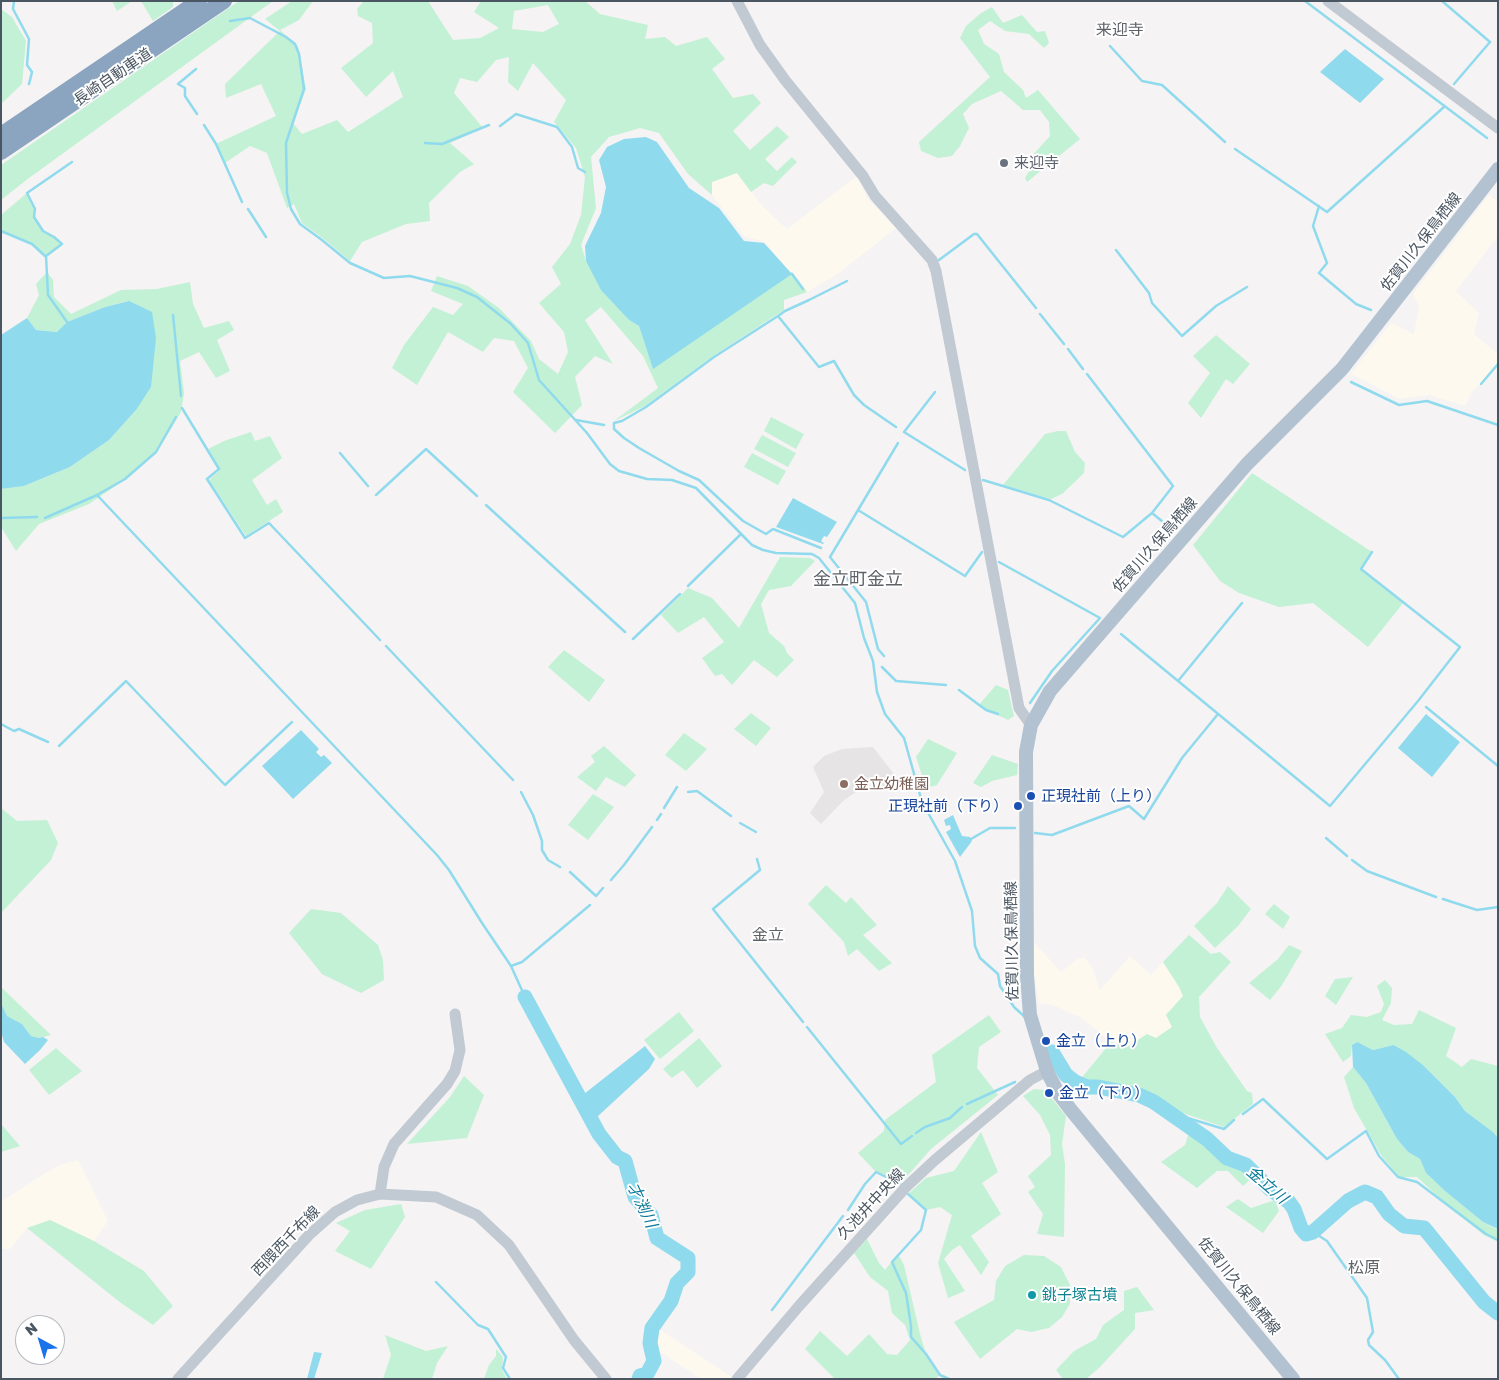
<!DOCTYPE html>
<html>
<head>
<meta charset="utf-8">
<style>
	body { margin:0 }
	#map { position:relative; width:1499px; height:1380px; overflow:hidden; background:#f5f3f3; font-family:"Golos Text",sans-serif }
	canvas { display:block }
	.frame { position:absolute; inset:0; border:2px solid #4a5661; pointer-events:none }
	.north { position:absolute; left:15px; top:1315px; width:50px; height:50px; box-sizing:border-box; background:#fff; border:1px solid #b7bbc0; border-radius:50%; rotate:321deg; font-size:14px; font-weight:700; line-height:20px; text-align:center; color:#4a5661 }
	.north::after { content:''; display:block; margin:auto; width:18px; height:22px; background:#1a73e8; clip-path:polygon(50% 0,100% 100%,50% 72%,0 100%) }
</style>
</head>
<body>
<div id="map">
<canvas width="1499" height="1380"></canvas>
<div class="frame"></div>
<div class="north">N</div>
</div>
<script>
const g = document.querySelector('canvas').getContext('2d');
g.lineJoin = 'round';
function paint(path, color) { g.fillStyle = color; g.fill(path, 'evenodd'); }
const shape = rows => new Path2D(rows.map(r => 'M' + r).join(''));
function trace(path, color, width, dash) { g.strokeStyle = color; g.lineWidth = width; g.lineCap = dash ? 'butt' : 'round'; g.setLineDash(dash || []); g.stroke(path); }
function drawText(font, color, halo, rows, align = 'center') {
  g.font = font + ' "Golos Text","Noto Sans JP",sans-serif'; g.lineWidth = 4; g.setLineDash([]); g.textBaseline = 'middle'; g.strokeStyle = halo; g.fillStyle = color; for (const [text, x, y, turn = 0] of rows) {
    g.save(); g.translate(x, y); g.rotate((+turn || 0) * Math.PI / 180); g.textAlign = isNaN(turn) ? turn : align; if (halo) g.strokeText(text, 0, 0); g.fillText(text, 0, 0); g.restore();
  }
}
paint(shape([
	[737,173,763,207,787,229,857,176,867,198,896,228,839,273,807,292,765,242,745,237,712,195,712,182],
	[1489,195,1498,202,1498,236,1456,291,1479,313,1474,334,1498,354,1498,364,1481,384,1473,390,1465,406,1429,395,1400,399,1351,374,1391,323,1414,334,1419,305,1413,294],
	[1033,941,1061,972,1079,958,1085,958,1093,969,1100,990,1130,956,1151,975,1163,962,1179,987,1183,997,1166,1014,1172,1027,1156,1038,1147,1034,1127,1047,1111,1042,1082,1018,1053,1005,1039,1003,1034,973],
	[78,1160,108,1221,94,1241,50,1220,27,1228,10,1249,1,1249,1,1202,42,1175,62,1164],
	[656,1327,732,1377,730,1379,701,1379,653,1347,654,1330]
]), '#fdf9ef');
paint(shape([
	[873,747,897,778,885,789,875,779,843,801,821,824,810,813,824,792,813,767,824,756,842,749]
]), '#e6e4e5');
paint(shape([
	[112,1,132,1,117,11],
	[141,1,173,1,173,7,153,21],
	[239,1,273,1,29,178,1,200,1,165],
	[292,1,313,1,299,20,280,30,298,47,306,89,293,123,302,134,337,120,348,132,403,97,393,71,366,97,341,68,373,43,372,23,358,16,357,9,364,1,428,1,453,40,480,38,499,28,474,12,481,1,585,1,600,14,648,25,645,39,665,37,676,46,707,37,725,59,712,69,733,98,753,94,761,103,733,131,750,150,777,126,789,137,765,159,777,171,792,157,797,162,773,186,764,183,751,192,737,173,712,182,712,195,688,174,659,133,640,128,609,137,591,157,596,208,581,245,586,261,629,320,639,326,653,368,792,272,807,292,784,300,784,310,713,356,645,406,614,421,658,388,643,356,601,307,585,320,613,364,595,356,575,377,582,405,555,433,513,392,528,368,514,341,494,338,483,352,448,332,417,385,392,368,404,345,433,307,453,315,463,304,431,291,437,276,468,286,499,308,531,341,539,359,558,374,568,352,564,332,539,303,561,284,552,267,570,244,581,215,585,177,576,148,554,122,566,100,533,63,518,91,508,82,509,57,496,60,477,82,460,78,454,93,483,128,450,143,474,164,460,172,429,203,430,221,406,224,362,242,350,261,324,239,302,223,294,204,287,208,267,153,250,146,225,163,216,144,276,116,261,84,226,98,225,84,280,31,265,19],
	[548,5,559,24,543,32,512,29,514,11],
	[992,7,1003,23,1022,15,1037,32,1045,31,1049,43,1044,48,1029,34,1005,31,990,21,978,30,984,44,999,54,1004,72,1023,90,1026,98,1038,90,1080,139,1027,182,1025,178,1034,163,1032,156,1050,136,1049,122,1040,110,1023,110,1001,91,972,104,963,114,969,128,960,146,952,156,938,158,921,151,919,142,990,77,960,38,966,26,981,13],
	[1,9,12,17,26,41,22,84,1,104],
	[27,193,35,209,34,217,43,231,54,237,62,244,46,256,32,244,1,231,1,215],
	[47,272,53,280,54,297,71,314,121,290,157,289,190,282,193,304,204,328,229,321,234,330,217,340,230,371,216,378,199,352,180,361,184,393,181,412,157,452,126,479,89,504,39,524,16,551,1,527,1,489,24,486,70,467,109,440,136,410,128,301,105,307,67,322,58,332,36,330,27,318,39,295,36,284],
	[1216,335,1250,364,1233,384,1226,379,1201,418,1188,403,1210,373,1193,356],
	[771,417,804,434,796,449,764,431],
	[1058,431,1066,431,1075,452,1085,463,1084,473,1062,494,1051,499,1003,485,1045,434],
	[251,432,255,441,270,436,282,458,252,480,267,505,276,499,283,512,246,536,209,480,220,470,208,449,224,441],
	[762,435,796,453,788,467,754,449],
	[752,453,786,471,778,485,744,467],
	[1252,473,1372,552,1361,569,1404,602,1368,647,1313,603,1279,607,1239,593,1220,581,1193,545],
	[780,557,810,558,815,561,791,586,769,590,761,604,769,633,784,646,787,653,794,660,777,677,754,660,732,685,722,674,715,676,702,658,724,642,704,617,678,633,661,615,688,588,712,598,739,628],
	[564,650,605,680,589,702,548,667],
	[996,685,1008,690,1014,716,1008,720,978,706],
	[751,713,771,728,756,746,734,729],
	[684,733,707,749,686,771,665,755],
	[928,739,957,753,937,785,926,788,916,757],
	[604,746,636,775,625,787,606,777,596,791,577,777,595,762,591,756],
	[992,755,1018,764,1017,775,992,781,981,787,973,783],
	[593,794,614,807,588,840,568,825],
	[1,808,17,821,47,820,58,843,51,860,1,913],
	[826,885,846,903,851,897,877,925,863,935,892,963,879,971,857,949,848,956,844,942,808,904],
	[1228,886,1251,909,1238,926,1215,948,1194,926,1217,903],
	[1274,904,1290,917,1283,929,1265,914],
	[311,909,341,913,378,945,383,960,384,980,361,993,322,974,289,933],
	[1189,935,1211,954,1220,952,1231,962,1199,997,1200,1017,1217,1048,1247,1091,1252,1093,1253,1104,1224,1127,1168,1108,1157,1100,1141,1093,1079,1081,1111,1042,1127,1047,1147,1034,1156,1038,1172,1027,1166,1015,1183,996,1179,987,1163,962],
	[1289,945,1302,951,1282,985,1270,1000,1249,983,1278,959],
	[1353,977,1336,1005,1325,996,1335,979],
	[1385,980,1392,988,1391,1003,1382,1020,1394,1025,1412,1024,1419,1010,1456,1028,1446,1056,1462,1067,1471,1059,1498,1066,1498,1138,1493,1132,1465,1111,1455,1097,1423,1065,1395,1045,1373,1050,1356,1042,1352,1045,1351,1056,1343,1062,1325,1034,1342,1028,1351,1015,1367,1017,1381,1012,1384,1004,1377,986],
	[1,987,51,1035,39,1038,31,1036,22,1024,7,1016,1,1003],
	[679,1012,694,1031,660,1059,644,1040],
	[989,1015,1001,1032,979,1047,977,1068,998,1095,931,1149,900,1184,876,1172,858,1153,884,1131,885,1120,936,1082,932,1055],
	[699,1038,722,1066,697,1088,683,1070,672,1078,663,1069],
	[56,1048,82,1071,49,1095,29,1070],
	[1353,1067,1366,1083,1397,1139,1408,1152,1420,1159,1426,1173,1445,1191,1483,1222,1498,1230,1498,1242,1484,1235,1450,1208,1417,1177,1399,1177,1381,1155,1354,1108,1344,1077],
	[464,1076,484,1095,467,1138,407,1144,450,1097],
	[1034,1089,1045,1090,1066,1116,1062,1144,1065,1164,1064,1237,1037,1234,1043,1214,1028,1192,1035,1187,1028,1176,1051,1155,1050,1135,1040,1115,1023,1096],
	[1,1124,20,1146,1,1152],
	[981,1132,998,1172,982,1183,1001,1214,971,1236,989,1262,981,1275,960,1245,952,1250,944,1259,965,1291,948,1298,938,1263,952,1215,940,1207,926,1210,908,1194,926,1178,954,1171],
	[1189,1133,1202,1141,1223,1161,1241,1167,1253,1177,1243,1186,1228,1171,1217,1171,1197,1188,1161,1162,1185,1145],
	[1238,1199,1251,1208,1275,1200,1279,1211,1263,1233,1226,1207],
	[401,1204,405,1217,371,1269,335,1251,350,1231,336,1223,365,1210],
	[50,1220,94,1241,144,1271,173,1306,153,1325,121,1303,27,1228],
	[867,1239,879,1263,885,1270,898,1254,904,1265,920,1334,926,1354,940,1375,935,1379,835,1379,805,1349,820,1331,847,1356,869,1334,887,1354,897,1355,910,1340,905,1325,892,1313,888,1291,870,1277,854,1253],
	[1024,1255,1044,1256,1061,1267,1070,1285,1070,1304,1062,1317,1049,1328,1031,1332,1017,1329,980,1359,954,1322,994,1300,996,1281,1005,1266],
	[1137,1287,1154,1310,1135,1313,1135,1329,1100,1367,1086,1379,1063,1379,1056,1370,1074,1351,1096,1339,1103,1325,1124,1310,1124,1291],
	[385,1335,426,1351,448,1346,437,1363,432,1379,383,1379,391,1355],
	[496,1349,503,1357,502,1370,507,1379,484,1379,489,1365,496,1356]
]), '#c3f1d5');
paint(shape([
	[1345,49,1384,79,1360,103,1320,72],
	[646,137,657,142,689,188,719,208,744,241,764,243,792,274,653,369,639,326,629,320,601,290,586,261,585,246,601,213,606,187,599,160,607,147,624,139],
	[129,301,152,312,156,338,151,387,136,410,109,440,70,467,24,486,1,489,1,335,27,318,36,330,57,332,67,322,105,307],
	[793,498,837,522,827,537,824,536,821,541,824,543,823,544,776,527],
	[1426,714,1460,742,1432,777,1398,748],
	[301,730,319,749,316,752,321,757,324,755,332,763,293,799,262,766],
	[953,815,962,836,970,837,972,841,960,857,946,832,951,829,950,825,946,826,944,820],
	[1,1003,7,1016,22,1024,31,1036,39,1038,43,1037,48,1040,40,1050,25,1064,4,1042,1,1031],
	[1357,1042,1373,1050,1394,1045,1406,1052,1423,1065,1455,1097,1465,1111,1493,1132,1498,1138,1498,1229,1483,1222,1445,1191,1426,1173,1420,1159,1408,1152,1397,1139,1366,1083,1353,1067,1352,1045],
	[645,1046,655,1059,649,1069,597,1117,584,1094],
	[314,1352,322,1353,314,1379,307,1379]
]), '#90daee');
trace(shape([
	[14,1,13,9,29,39,27,65,32,72,29,84],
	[1305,1,1487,138],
	[1442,1,1490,42,1454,84],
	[230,21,250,18,286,37,295,44,299,54,304,89,286,143,287,193,291,209,300,224,322,240,350,263,384,278,410,276,457,288,477,297,511,324,528,343,539,380,587,433,610,464,619,471,647,479,672,480,696,488,752,545,763,550,776,553,812,554,819,558,855,603,864,638,873,661,877,692,885,714,904,738,922,802,955,861,972,911,975,946,980,958,998,974,1000,986,1014,1007,1025,1017],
	[1110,46,1142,81,1162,85,1225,142],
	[196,69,178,84,185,88,185,96,197,114],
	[204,125,216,144,242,202],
	[500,126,516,114,557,127,572,147,578,168,585,172],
	[425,143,442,144,489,125],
	[1235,149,1327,212,1444,107],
	[1319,206,1313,226,1327,263,1319,273,1356,304,1371,310],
	[248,209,266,237],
	[1,231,32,244,45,256],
	[1116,250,1149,293,1152,303,1182,336,1216,306,1247,287],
	[939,260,974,234,977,234,1036,308],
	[792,274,803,289],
	[847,281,809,300,785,311,778,316,819,367,834,361,854,395,864,405,896,427],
	[1040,314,1064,344],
	[173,315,181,396],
	[778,316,714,357,646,407,622,421,614,423,614,429,624,438,639,448,679,471,699,480,743,521,766,534,773,529,821,548],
	[67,322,48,295,46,256,62,244,54,237,43,231,34,217,35,209,27,193,72,162],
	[1068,349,1083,369],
	[1087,374,1173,486,1152,513,1174,531],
	[1351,382,1399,405,1427,401,1498,425],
	[1481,384,1498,364],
	[935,392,904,432,965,470],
	[182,408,219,469,207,479,245,538,269,523,380,640],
	[576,420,604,425],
	[340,453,368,486],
	[983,480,1049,500,1123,537,1152,513],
	[97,495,125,479,156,452,176,417],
	[376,495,426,449,477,496],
	[486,505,625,632],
	[858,510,965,576,982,552],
	[1,518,37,517],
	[45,518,97,495,437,855,449,870,482,923,511,966,525,997],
	[999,562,1100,618,1052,671,1030,703],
	[688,586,741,534],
	[1121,634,1330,806,1418,701,1460,647,1361,569,1372,552],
	[633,639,680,594],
	[386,646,513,780],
	[884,656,878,649,866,602,830,557,898,443],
	[882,667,896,681,946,685],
	[1178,681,1242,603],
	[959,690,986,710,998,714],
	[1426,707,1498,766],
	[1,724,14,731,19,729,48,742],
	[59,746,126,681,225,785,292,722],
	[521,792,533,815,542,841,542,850,548,860,560,867],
	[688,792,697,791,731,816],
	[664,808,677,787],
	[657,820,661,814],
	[740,823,756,832],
	[1035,833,1052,835,1129,806,1144,819,1182,758,1218,714],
	[1326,838,1347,856],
	[971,839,990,828,1015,828],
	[757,859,760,870,713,909,803,1022],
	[1352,860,1367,871,1436,897],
	[570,872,596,896,603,888],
	[611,880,624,865,652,827],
	[1443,899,1477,910,1498,907],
	[511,966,522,962,590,905],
	[807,1027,901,1144,912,1136],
	[1045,1043,1052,1052],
	[967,1104,1015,1082],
	[1162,1108,1181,1116,1224,1129,1234,1120],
	[1243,1114,1263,1099,1327,1159,1366,1131,1379,1156,1398,1177,1417,1182,1486,1234,1498,1240],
	[916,1133,925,1127,950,1118,962,1107],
	[908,1194,926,1210,921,1230,892,1262,906,1293,911,1326,911,1337,926,1354,940,1375,949,1379],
	[848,1210,865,1184,876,1172,900,1184],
	[1313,1232,1327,1241,1367,1298,1373,1332,1368,1340,1369,1345,1385,1360,1399,1379],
	[436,1282,478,1325,488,1329,506,1357,503,1368,510,1379],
	[772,1310,843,1216]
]), '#90daee', 2.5);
trace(shape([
	[525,997,599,1134,617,1157,625,1161,635,1197,651,1215,657,1238,688,1258,688,1272,677,1283,671,1301,652,1328,650,1343,654,1361,647,1374,640,1376,639,1379],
	[1052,1052,1066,1075,1075,1082,1087,1087,1098,1087,1139,1095,1154,1102,1207,1139,1227,1158,1246,1165,1270,1189,1289,1202,1294,1209,1301,1228,1306,1234,1313,1232,1348,1201,1365,1192,1377,1197,1389,1214,1404,1226,1424,1228,1484,1302,1498,1313]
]), '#90daee', 15);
trace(shape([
	[737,1,760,45,785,80,863,176,875,196,932,260,936,271,1019,708,1031,725],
	[1328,1,1498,128],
	[380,1194,384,1167,394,1144,447,1084,455,1071,460,1050,455,1014],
	[178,1379,309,1235,335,1212,357,1200,380,1194,436,1197,477,1215,509,1245,574,1340,606,1379],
	[737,1379,799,1306,906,1187,935,1160,1030,1080,1047,1071]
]), '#c1cad2', 11);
trace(shape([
	[1293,1379,1071,1110,1058,1093,1047,1071,1030,1015,1027,976,1026,752,1031,725,1050,691,1247,464,1342,369,1498,169]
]), '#b3c2d1', 14);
trace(shape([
	[1,135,199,1],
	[1,152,224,1]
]), '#8ba5c1', 16);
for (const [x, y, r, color] of [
	[1004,163,5,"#6b7280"],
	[844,784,5,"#8d6e63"],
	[1031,796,5,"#1a4fb4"],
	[1018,806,5,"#1a4fb4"],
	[1046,1041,5,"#1a4fb4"],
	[1049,1093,5,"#1a4fb4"],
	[1032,1295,5,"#0f9aa8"]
]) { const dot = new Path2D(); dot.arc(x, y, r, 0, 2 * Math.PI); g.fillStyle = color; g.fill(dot); trace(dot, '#fff', 2); }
drawText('15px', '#4a5661', '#fff', [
	["長崎自動車道",113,77,-34],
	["佐賀川久保鳥栖線",1421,242,-52],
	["佐賀川久保鳥栖線",1155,545,-49],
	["佐賀川久保鳥栖線",1012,941,-91],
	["久池井中央線",871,1204,-47],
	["西隈西千布線",286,1241,-46],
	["佐賀川久保鳥栖線",1239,1286,51]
]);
drawText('15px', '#5b616d', '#fff', [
	["来迎寺",1014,163]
], 'left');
drawText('15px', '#785e54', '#fff', [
	["金立幼稚園",854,784]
], 'left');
drawText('15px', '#164399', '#fff', [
	["正現社前（上り）",1041,796],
	["正現社前（下り）",1008,806,"right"],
	["金立（上り）",1056,1041],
	["金立（下り）",1059,1093]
], 'left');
drawText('15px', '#0d838f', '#fff', [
	["銚子塚古墳",1042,1295]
], 'left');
drawText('16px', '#5f6368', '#fff', [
	["来迎寺",1120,30],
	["金立",768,935],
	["松原",1364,1268]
]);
drawText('italic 16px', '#0c7c9b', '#fff', [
	["金立川",1267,1185,41],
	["才渕川",642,1205,65]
]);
drawText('18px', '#5f6368', '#fff', [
	["金立町金立",858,579]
]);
</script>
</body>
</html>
